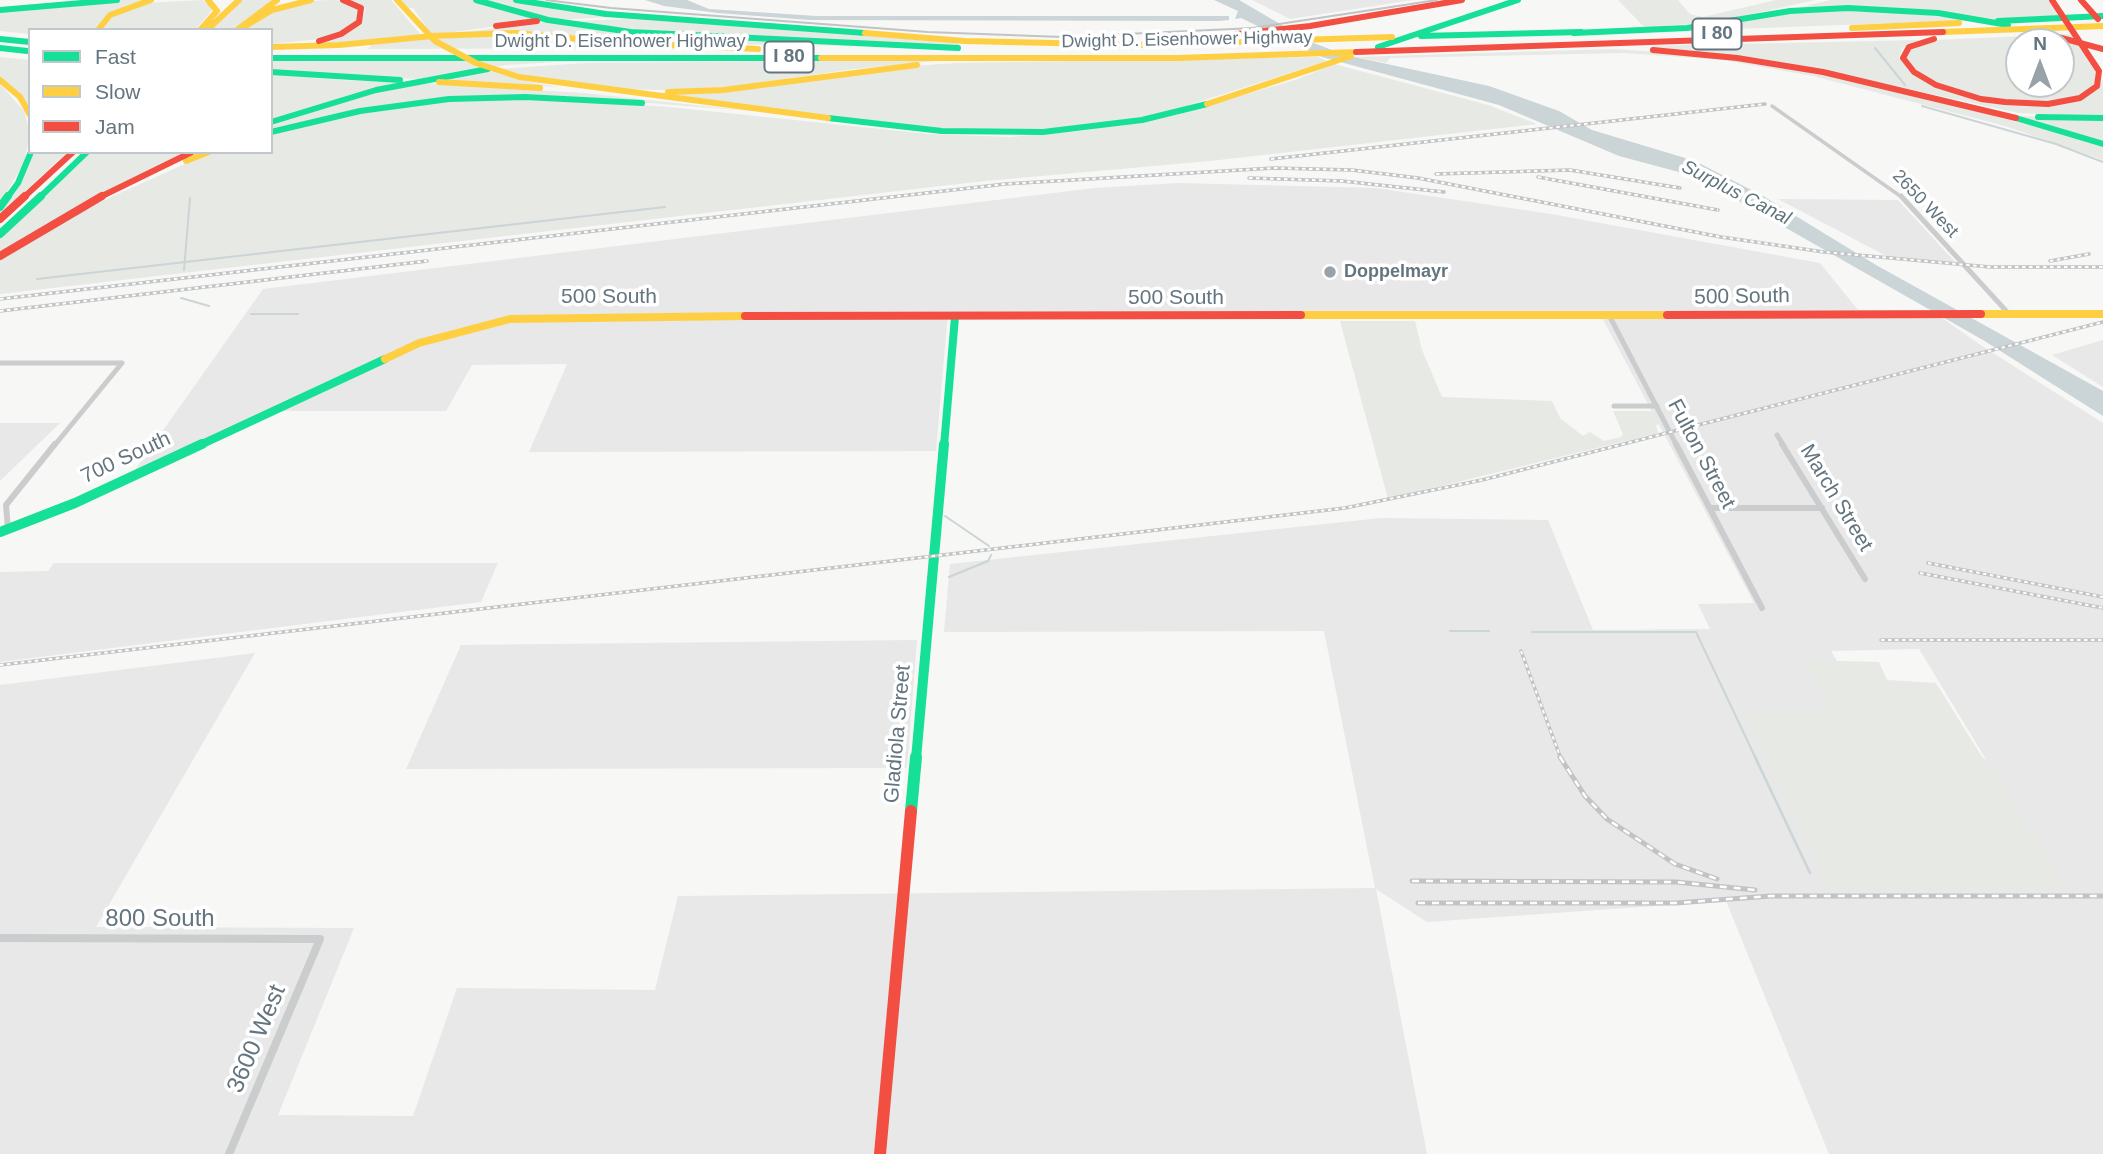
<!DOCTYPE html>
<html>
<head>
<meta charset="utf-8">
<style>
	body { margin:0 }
	#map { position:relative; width:2103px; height:1154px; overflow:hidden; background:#f7f7f6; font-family:Arial,sans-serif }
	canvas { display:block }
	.legend { position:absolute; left:28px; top:28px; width:245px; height:126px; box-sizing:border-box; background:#fff; border:2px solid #c1c8cc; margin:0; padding:9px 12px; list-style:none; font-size:21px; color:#64757f }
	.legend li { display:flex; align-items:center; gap:14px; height:35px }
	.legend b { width:35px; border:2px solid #c1c8cc }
	.north { position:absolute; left:2005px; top:28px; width:70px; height:70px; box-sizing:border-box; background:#fff; border:2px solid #c1c8cc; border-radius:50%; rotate:0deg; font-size:19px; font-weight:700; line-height:28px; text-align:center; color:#64757f }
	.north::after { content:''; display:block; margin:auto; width:24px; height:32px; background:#97a2a9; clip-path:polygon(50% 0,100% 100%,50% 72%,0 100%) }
</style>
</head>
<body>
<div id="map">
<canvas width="2103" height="1154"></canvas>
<ul class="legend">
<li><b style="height:9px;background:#16e098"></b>Fast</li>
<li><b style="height:9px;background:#ffcf43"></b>Slow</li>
<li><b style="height:9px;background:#f24e42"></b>Jam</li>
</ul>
<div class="north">N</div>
</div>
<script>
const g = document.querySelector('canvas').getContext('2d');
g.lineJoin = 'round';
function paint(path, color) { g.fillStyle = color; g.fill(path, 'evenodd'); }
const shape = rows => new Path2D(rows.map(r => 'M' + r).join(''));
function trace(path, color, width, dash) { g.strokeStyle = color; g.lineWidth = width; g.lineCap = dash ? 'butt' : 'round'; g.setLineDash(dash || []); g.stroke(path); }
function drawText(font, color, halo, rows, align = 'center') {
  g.font = font + ' Arial,sans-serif'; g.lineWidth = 7; g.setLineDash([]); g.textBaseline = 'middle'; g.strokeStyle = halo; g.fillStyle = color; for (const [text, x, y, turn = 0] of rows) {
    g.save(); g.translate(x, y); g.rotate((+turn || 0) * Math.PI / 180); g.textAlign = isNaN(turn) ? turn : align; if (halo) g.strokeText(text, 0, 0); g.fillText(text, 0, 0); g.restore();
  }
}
paint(shape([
	[1252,0,1413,0,1290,19],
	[1178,183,1376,188,1551,214,1820,263,1858,310,1932,311,1982,346,2103,423,2103,1154,1829,1154,1726,901,1427,922,1376,889,1427,1154,0,1154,0,685,255,653,96,927,354,928,278,1115,413,1116,457,988,655,990,678,896,1375,888,1324,631,944,632,950,564,1381,518,1548,520,1593,630,1710,629,1698,604,1754,603,1599,312,948,313,936,451,529,452,567,364,472,365,446,411,276,411,135,470,263,289,1095,188],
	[1919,649,2063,886,1836,886,1867,712,1831,651],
	[1778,199,1898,200,1956,263,1890,258],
	[2103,340,2103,387,2052,355],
	[0,423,60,423,0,481],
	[54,563,498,563,481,602,0,662,0,572,48,571],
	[917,640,907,768,406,769,461,645]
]), '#e7e8e7');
paint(shape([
	[121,0,147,0,110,14,94,30,30,30,30,34,0,31,0,11],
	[203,0,213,9,195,30,101,30,112,16,144,3],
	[242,0,274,0,234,30,211,30],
	[332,0,344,1,359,9,358,20,349,28,320,39,271,44,271,30,244,30,275,10,307,1],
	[351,0,391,0,422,36,303,45,319,42,361,23,366,9],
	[400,0,472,0,540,20,432,35,413,8,407,8],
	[480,0,511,0,612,17,551,20],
	[1618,0,1678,0,1690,14,1703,17,1776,0,1816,0,1720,21,1645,28],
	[1830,0,2049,0,2062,17,1988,20,1887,8,1793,9],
	[1856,9,1978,20,1544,36,1702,27,1805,11],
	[628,19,677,22,959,43,958,47,772,40,568,23,564,26,630,33,872,46,645,43,525,32,464,32,546,22],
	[500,33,700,48,368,49,372,44],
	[2073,34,2095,68,2095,83,2081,95,2048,102,1974,97,1926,79,1905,60,1907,49,1934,40],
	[2019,42,2061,42,2061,84,2019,84],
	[1920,40,1902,48,1899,58,1909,70,1934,86,1983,101,2030,105,2085,97,2097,90,2103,79,2103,117,2018,113,1817,69,1749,57,1649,46],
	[1611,49,1692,54,1831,75,2017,119,2103,145,2103,160,2005,126,1813,76,1723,60,1624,53,1390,58,1386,63,1356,57],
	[0,57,30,60,30,107,16,91,0,78],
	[1318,57,1327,61,1164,113,1125,121,1032,131,921,128,638,94,747,89,897,67,956,63],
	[588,60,507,65,419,79,271,71,271,61],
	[947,60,854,69,736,86,666,90,607,89,542,80,499,69,585,63],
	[1334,64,1488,105,1537,124,1210,161,985,181,0,294,0,259,91,206,212,152,271,152,271,133,368,110,462,99,534,98,669,107,929,134,1010,137,1082,131,1172,116,1298,79],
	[486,70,525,81,558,87,429,80],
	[271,74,338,80,406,82,271,120],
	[417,83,584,93,750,111,599,99,471,96,361,109,271,131,271,123,380,90],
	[0,84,24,111,30,133,24,163,0,203],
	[2023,116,2103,120,2103,142,2023,118],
	[34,152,67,152,0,215,0,210,13,193],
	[92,152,189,152,0,254,0,238],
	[1340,321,1415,321,1422,350,1442,397,1552,401,1560,418,1583,436,1590,432,1604,441,1621,437,1623,434,1613,411,1653,411,1663,424,1656,425,1658,433,1388,499],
	[1802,660,1879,662,1887,680,1936,683,1982,757,1989,761,2063,886,1830,890,1745,711,1829,711]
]), '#e7e9e4');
paint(shape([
	[645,0,687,0,709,9,816,16,1229,16,1229,20,1219,21,810,20,718,13,664,6],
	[1214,0,1239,0,1311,42,1345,55,1489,86,1559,111,1592,130,1695,161,1763,196,1876,265,2103,391,2103,416,1983,340,1707,183,1690,175,1619,156,1499,105,1322,57,1241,18,1235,19,1238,11]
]), '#cbd4d6');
trace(shape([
	[1875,48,1905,85],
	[1922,106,2056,144,2103,162],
	[184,270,190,198],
	[37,279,665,207],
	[181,298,209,306],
	[251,314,298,314],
	[945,516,989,546],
	[949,577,988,561,991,555],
	[1450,631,1489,631],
	[1532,632,1696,632,1756,759]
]), '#cbd4d6', 2);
trace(shape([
	[1755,757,1810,873]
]), '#cbd4d6', 2.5);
trace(shape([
	[1772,106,1903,198]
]), '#cbcccd', 3.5);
trace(shape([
	[1901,196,2009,314],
	[1610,317,1677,446],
	[0,363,122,363],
	[1614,406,1657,406],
	[1777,435,1784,446],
	[54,446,122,363]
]), '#cbcccd', 5);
trace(shape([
	[1676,444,1762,608],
	[1782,444,1865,579],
	[1711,508,1822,508],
	[8,529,6,505,55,444]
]), '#cbcccd', 6);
trace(shape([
	[0,938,320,939,229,1154]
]), '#cbcccd', 8);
trace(shape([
	[476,0,548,20,631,32,958,48],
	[516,0,606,14,865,33],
	[0,10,117,0],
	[1998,21,2103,16],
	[1574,33,1687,28,1790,11,1848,8,1938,13,2008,25],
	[1421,36,1581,32],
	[0,39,30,42],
	[1378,47,1518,0],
	[0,48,27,51],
	[271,58,821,58],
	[271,72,400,80],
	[2038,117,2103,118],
	[828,118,942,131,1043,132,1142,120,1207,104],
	[2016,118,2103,144],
	[271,122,376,90,488,69],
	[271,132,360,111,449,99,525,97,642,103],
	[7,198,18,183,31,152],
	[39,198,87,152]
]), '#16e098', 6);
trace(shape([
	[0,207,8,196],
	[0,234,41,196],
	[198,446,385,359],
	[944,446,955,317]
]), '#16e098', 8);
trace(shape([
	[0,532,75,503,202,444],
	[916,759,944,444]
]), '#16e098', 10);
trace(shape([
	[911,811,916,757]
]), '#16e098', 12);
trace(shape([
	[397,0,435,41,476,63,519,77,828,118],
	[1852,28,1959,23],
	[98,30,110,15,151,0],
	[200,30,217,11,208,0],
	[207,30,239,0],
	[237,30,277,0],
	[239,30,272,10,311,0],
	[1943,32,2103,26],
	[865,33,965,41,1141,45,1392,37],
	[430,36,516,33,620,43,758,49],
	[271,47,339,45,433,36],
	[821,58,1177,58,1356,52],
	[0,80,20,97,30,115],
	[439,82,540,88],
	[668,92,723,90,917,65],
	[1207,104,1351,56],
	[186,161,209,152]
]), '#ffcf43', 6);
trace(shape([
	[1981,314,2103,314],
	[1301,315,1667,315],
	[385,359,419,343,510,319,745,316]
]), '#ffcf43', 8);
trace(shape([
	[2081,0,2098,19],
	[496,26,537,21],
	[2043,33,2103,49],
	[1237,34,1310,26,1462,0],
	[1934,39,1909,47,1903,58,1914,72,1936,85,1981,99,2005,102,2048,104,2080,98,2097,86,2099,71,2052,0],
	[319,41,341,34,359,22,361,8,343,0],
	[1653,50,1737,58,1823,72,2016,118],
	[1356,52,1943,32],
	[23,198,73,152],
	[98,198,192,152]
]), '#f24e42', 6);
trace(shape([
	[0,219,25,196],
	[0,256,102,196],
	[1667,315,1981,314],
	[745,316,1301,315]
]), '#f24e42', 8);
trace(shape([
	[880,1154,911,811]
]), '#f24e42', 12);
trace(shape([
	[546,0,611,8,928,32,1062,37,1253,28,1437,0]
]), '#c1c3c4', 2);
const railFar1 = shape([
	[1271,159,1765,104],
	[1436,174,1570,170,1680,188],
	[1538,177,1718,210],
	[1249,178,1342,181,1444,192],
	[2050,261,2089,254],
	[0,299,1005,184,1274,168,1352,170,1418,178,1721,237,1824,252,1990,267,2103,267],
	[0,311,427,261],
	[1928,563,2103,597],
	[1920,573,2103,608],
	[1881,640,2103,640],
	[1521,651,1561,759],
	[0,665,1345,508,1482,480,2103,322]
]);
const rail = shape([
	[1560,757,1585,796,1607,819,1675,864,1717,879],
	[1412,881,1676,882,1755,890],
	[1418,903,1676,903,1771,896,2103,896]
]);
trace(railFar1, '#c1c3c4', 3.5);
trace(rail, '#c1c3c4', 5);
trace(railFar1, '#fff', 2, [3.5]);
trace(rail, '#fff', 2.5, [7]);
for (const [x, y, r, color] of [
	[1330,272,7,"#97a2a9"]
]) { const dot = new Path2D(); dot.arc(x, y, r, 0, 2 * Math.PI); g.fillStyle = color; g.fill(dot); trace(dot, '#fff', 2.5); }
drawText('18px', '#64757f', '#fff', [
	["Dwight D. Eisenhower Highway",1187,40,-1],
	["Dwight D. Eisenhower Highway",620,42],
	["2650 West",1925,204,46]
]);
drawText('bold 18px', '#64757f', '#fff', [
	["Doppelmayr",1344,272]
], 'left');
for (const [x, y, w] of [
	[1717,34,49],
	[789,57,49]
]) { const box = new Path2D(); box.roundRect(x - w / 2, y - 15.5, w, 31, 5); g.fillStyle = '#fff'; g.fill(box); trace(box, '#64757f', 2); }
drawText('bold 19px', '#64757f', null, [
	["I 80",1717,34],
	["I 80",789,57]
]);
drawText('italic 19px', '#5f7479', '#fff', [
	["Surplus Canal",1736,193,27]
]);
drawText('21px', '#64757f', '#fff', [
	["500 South",609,297],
	["500 South",1742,297,-1],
	["500 South",1176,298],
	["Fulton Street",1701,454,62],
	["700 South",126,458,-25],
	["March Street",1836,498,59],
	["Gladiola Street",898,734,-85]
]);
drawText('24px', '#64757f', '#fff', [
	["800 South",160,919],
	["3600 West",257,1039,-67]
]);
</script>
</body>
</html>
